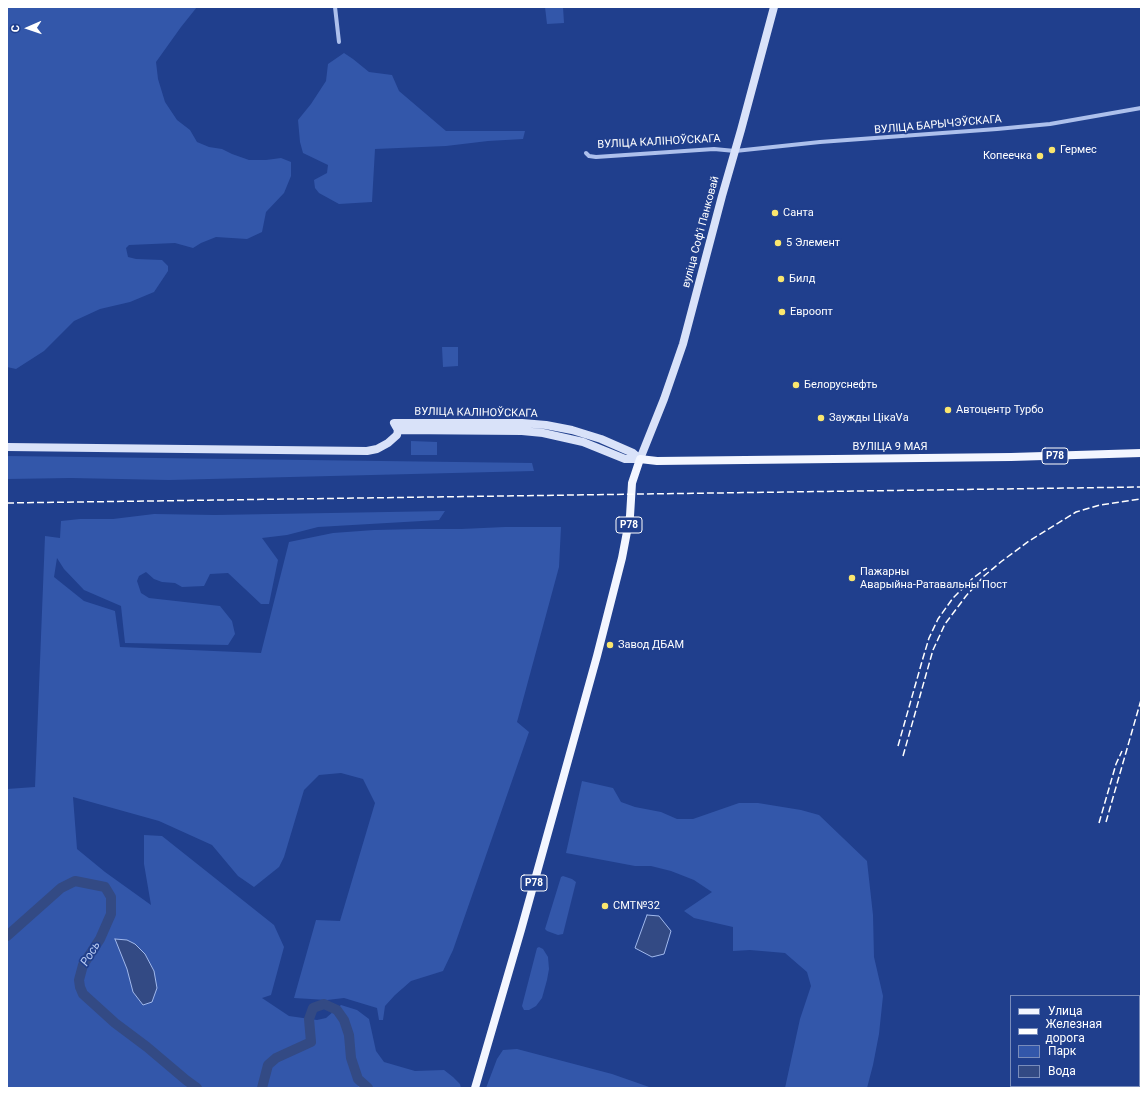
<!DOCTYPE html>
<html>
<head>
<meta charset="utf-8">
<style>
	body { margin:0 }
	#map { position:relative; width:1148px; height:1095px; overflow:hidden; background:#203f8d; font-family:Roboto,sans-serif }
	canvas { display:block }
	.frame { position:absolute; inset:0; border:8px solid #fff; pointer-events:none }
	.legend { position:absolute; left:1010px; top:995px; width:130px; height:92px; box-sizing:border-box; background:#203f8d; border:1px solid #798cbb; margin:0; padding:5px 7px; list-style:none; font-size:12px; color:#fff }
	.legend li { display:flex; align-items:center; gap:8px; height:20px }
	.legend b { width:20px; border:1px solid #798cbb }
	.north { position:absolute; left:8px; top:8px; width:40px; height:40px; -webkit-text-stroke:3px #203f8d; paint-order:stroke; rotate:268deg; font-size:11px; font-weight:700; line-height:16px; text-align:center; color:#fff }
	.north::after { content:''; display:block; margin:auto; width:14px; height:18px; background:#fff; clip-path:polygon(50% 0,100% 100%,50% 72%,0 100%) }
</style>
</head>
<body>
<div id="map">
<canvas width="1148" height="1095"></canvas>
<div class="frame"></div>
<ul class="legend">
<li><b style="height:5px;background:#f3f6ff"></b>Улица</li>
<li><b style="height:5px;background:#fff"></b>Железная дорога</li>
<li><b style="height:11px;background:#3357aa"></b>Парк</li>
<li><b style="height:11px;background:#334a84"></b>Вода</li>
</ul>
<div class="north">С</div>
</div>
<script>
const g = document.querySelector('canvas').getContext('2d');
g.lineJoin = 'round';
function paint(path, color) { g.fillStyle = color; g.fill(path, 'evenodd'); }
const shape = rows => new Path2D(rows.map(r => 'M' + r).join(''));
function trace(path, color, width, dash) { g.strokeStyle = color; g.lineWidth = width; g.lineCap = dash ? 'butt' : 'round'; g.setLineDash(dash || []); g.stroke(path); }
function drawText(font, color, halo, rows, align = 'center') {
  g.font = font + ' Roboto,sans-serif'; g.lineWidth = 3.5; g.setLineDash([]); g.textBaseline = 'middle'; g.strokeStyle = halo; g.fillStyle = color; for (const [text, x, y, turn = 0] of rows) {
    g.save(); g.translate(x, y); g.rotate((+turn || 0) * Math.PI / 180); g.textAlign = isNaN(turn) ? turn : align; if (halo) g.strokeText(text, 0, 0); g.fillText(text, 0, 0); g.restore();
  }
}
paint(shape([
	[7,7,197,7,181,27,156,62,158,79,165,102,177,120,190,130,197,142,209,147,222,149,232,154,249,160,266,160,281,158,291,162,291,176,284,193,266,212,262,232,247,239,216,237,201,243,193,248,175,243,129,245,126,248,128,257,136,259,162,260,168,266,168,271,154,292,130,302,100,309,74,321,44,351,16,369,7,367],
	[545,7,563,7,564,23,547,24],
	[344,53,353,59,369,72,392,75,399,91,446,131,525,131,523,139,488,141,446,146,375,149,372,202,339,204,319,193,315,188,314,180,327,173,328,165,303,153,300,142,298,120,311,104,326,81,328,64],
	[442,347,458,347,458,366,443,367],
	[411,441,437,442,437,455,411,455],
	[7,456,532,463,534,471,169,480,71,478,7,479],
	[445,511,439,520,318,527,287,535,262,538,278,560,269,604,261,604,228,573,210,574,204,586,182,587,175,583,162,582,154,579,146,572,139,576,137,581,141,593,149,598,220,606,232,621,235,634,228,645,125,643,121,606,84,590,64,569,57,558,54,577,84,601,115,611,120,647,261,653,289,542,333,533,374,530,419,529,461,529,505,527,561,527,559,567,517,722,529,732,453,950,443,971,411,981,395,995,385,1006,383,1020,379,1020,377,1008,344,998,327,1000,294,998,316,920,340,921,375,803,363,779,341,773,319,775,304,790,284,857,279,867,254,887,238,876,212,845,159,821,73,797,77,849,105,872,151,905,144,864,144,835,162,836,274,925,284,947,271,995,262,998,289,1016,317,1020,326,1018,341,1005,357,1010,369,1019,376,1051,384,1062,415,1071,444,1070,453,1077,460,1084,461,1088,7,1088,7,789,35,787,45,536,60,538,61,521,80,519,113,519,154,514,215,515],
	[116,939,135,944,145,954,154,971,133,992,127,969],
	[582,781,613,788,621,802,635,807,661,812,677,819,693,819,739,803,758,803,801,810,819,815,867,861,873,915,874,957,883,996,879,1034,873,1065,867,1088,785,1088,800,1019,811,986,807,972,785,953,750,950,733,951,733,927,694,918,684,911,712,892,694,880,671,871,651,866,635,866,566,853],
	[563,876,572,879,576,882,563,934,558,935,547,931,545,929,561,877],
	[539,947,543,949,548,957,549,969,547,980,542,998,536,1006,529,1010,524,1010,522,1006,537,948],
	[517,1049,612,1074,652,1088,486,1088,497,1059,503,1050]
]), '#3357aa');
const water = shape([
	[647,915,659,916,671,931,664,954,652,957,635,948,647,915],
	[115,939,127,940,135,944,145,954,154,971,157,988,152,1002,143,1005,133,992,127,969,115,939]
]);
paint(water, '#334a84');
trace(water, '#a1b9ed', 1);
trace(shape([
	[358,1079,360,1088]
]), '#a1b9ed', 1.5);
trace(shape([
	[7,936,61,888,75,881,105,887,111,897,111,914,100,939,83,965,79,980,80,987,83,994,115,1023,147,1047,186,1080,197,1088],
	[262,1088,268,1065,276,1058,311,1042,309,1019,313,1008,324,1004,337,1010,344,1020,349,1035,351,1058,358,1079,368,1088]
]), '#334a84', 10);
trace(shape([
	[335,7,339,42],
	[586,153,589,156,596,157,714,149,735,151,820,142,997,129,1050,124,1141,108]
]), '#adc0ec', 4);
trace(shape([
	[398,430,522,431,543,433,583,442,625,459,640,459],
	[7,447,367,451,377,449,388,443,397,435,398,430,394,423,522,423,546,425,572,430,601,439,633,453,640,459],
	[640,459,664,399,683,344,722,196,741,130,774,7]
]), '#d9e2f9', 8);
trace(shape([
	[475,1088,521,930,597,656,622,558,630,516,632,483,640,459,657,461,1011,457,1141,453]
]), '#f3f6ff', 8);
trace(shape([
	[7,503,1141,487],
	[898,746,923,658,929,638,938,619,953,598,973,578,987,568],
	[903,756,933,650,945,624,966,596,984,576,1002,561,1029,541,1076,512,1100,505,1141,499],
	[1106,822,1141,700],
	[1099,823,1116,764,1122,751]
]), '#fff', 1.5, [7, 3]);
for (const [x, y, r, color] of [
	[1052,150,4,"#fae66e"],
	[1040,156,4,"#fae66e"],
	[775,213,4,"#fae66e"],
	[778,243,4,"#fae66e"],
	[781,279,4,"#fae66e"],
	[782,312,4,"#fae66e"],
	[796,385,4,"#fae66e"],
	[948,410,4,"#fae66e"],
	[821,418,4,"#fae66e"],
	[852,578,4,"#fae66e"],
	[610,645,4,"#fae66e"],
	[605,906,4,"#fae66e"]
]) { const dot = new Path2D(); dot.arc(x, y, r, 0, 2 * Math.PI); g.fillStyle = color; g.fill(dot); trace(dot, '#203f8d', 1.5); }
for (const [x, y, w] of [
	[1055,456,26],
	[629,525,26],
	[534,883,26]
]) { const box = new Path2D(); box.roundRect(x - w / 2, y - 8, w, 16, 3); g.fillStyle = '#203f8d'; g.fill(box); trace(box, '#fff', 1); }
drawText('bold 10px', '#fff', null, [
	["Р78",1055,456],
	["Р78",629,525],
	["Р78",534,883]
]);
drawText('11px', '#fff', '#203f8d', [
	["ВУЛІЦА БАРЫЧЭЎСКАГА",938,125,-5],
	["ВУЛІЦА КАЛІНОЎСКАГА",659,142,-3],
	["вуліца Софʼі Панковай",701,232,-75],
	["ВУЛІЦА КАЛІНОЎСКАГА",476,413,1],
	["ВУЛІЦА 9 МАЯ",890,447]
]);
drawText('11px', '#fff', '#203f8d', [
	["Гермес",1060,150],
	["Копеечка",1032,156,"right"],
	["Санта",783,213],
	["5 Элемент",786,243],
	["Билд",789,279],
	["Евроопт",790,312],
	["Белоруснефть",804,385],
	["Автоцентр Турбо",956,410],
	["Заужды ЦікаVа",829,418],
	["Пажарны",860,572],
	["Аварыйна-Ратавальны Пост",860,585],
	["Завод ДБАМ",618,645],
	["СМТ№32",613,906]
], 'left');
drawText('italic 12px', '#b9cbf3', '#203f8d', [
	["Рось",91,954,-59]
]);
</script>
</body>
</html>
